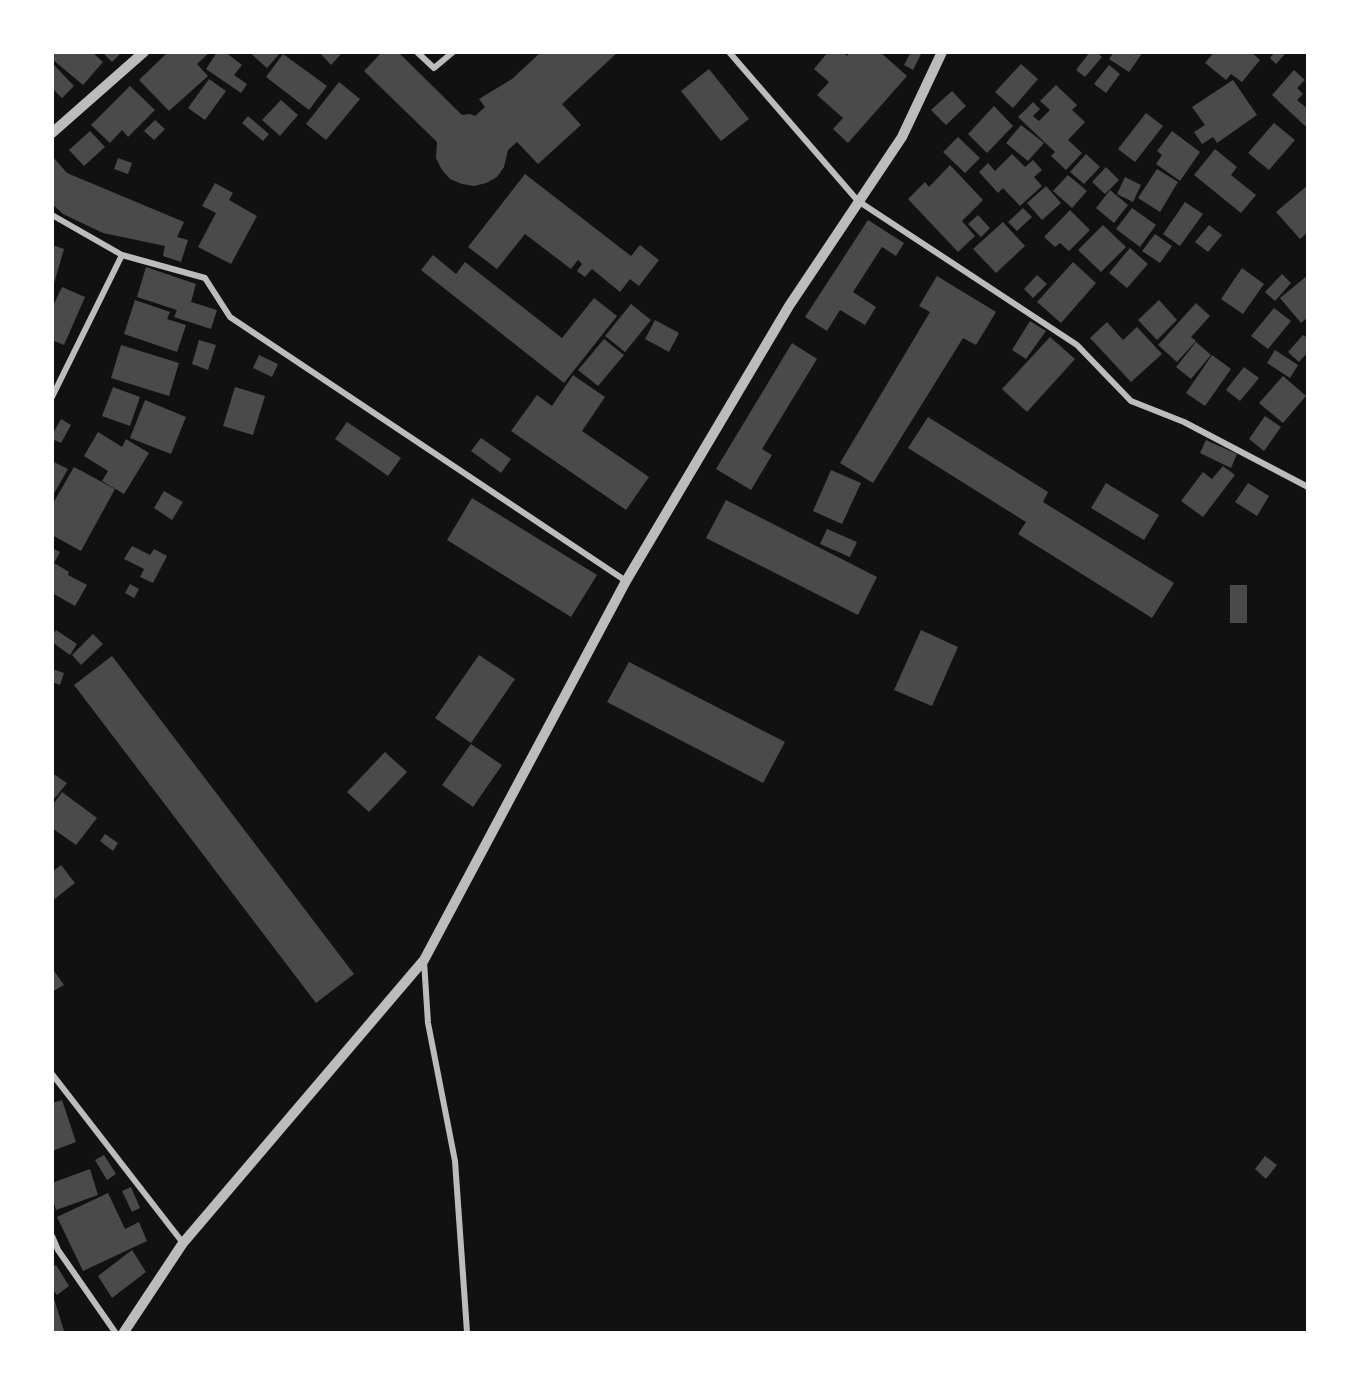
<!DOCTYPE html>
<html>
<head>
<meta charset="utf-8">
<style>
	body { margin:0 }
	#map { position:relative; width:1360px; height:1385px; overflow:hidden; background:#111; font-family:"Open Sans",sans-serif }
	canvas { display:block }
	.frame { position:absolute; inset:0; border:54px solid #fff; pointer-events:none }
</style>
</head>
<body>
<div id="map">
<canvas width="1360" height="1385"></canvas>
<div class="frame"></div>
</div>
<script>
const g = document.querySelector('canvas').getContext('2d');
g.lineJoin = 'round';
function paint(path, color) { g.fillStyle = color; g.fill(path, 'evenodd'); }
const shape = rows => new Path2D(rows.map(r => 'M' + r).join(''));
function trace(path, color, width, dash) { g.strokeStyle = color; g.lineWidth = width; g.lineCap = dash ? 'butt' : 'round'; g.setLineDash(dash || []); g.stroke(path); }
paint(shape([
	[54,52,92,52,103,62,83,85,52,59],
	[102,52,122,52,112,62],
	[168,52,210,52,197,64,208,76,169,111,139,80],
	[217,52,225,52,242,65,234,75,247,84,241,93,206,69],
	[249,52,281,52,267,68],
	[319,52,343,52,331,65],
	[382,52,398,52,462,115,470,114,475,116,485,107,479,99,512,79,541,52,618,52,562,104,581,125,538,164,517,142,508,150,504,167,497,177,486,183,474,186,462,184,450,179,442,170,436,158,437,142,364,71],
	[828,52,843,52,847,56,850,52,880,52,907,76,848,143,833,129,843,118,817,95,829,82,814,69],
	[911,52,922,52,913,70,904,65],
	[1090,52,1097,52,1102,57,1085,77,1076,70],
	[1114,52,1143,52,1129,72,1109,59],
	[1214,52,1251,52,1260,60,1242,82,1231,74,1226,80,1205,63],
	[1275,52,1285,54,1276,64,1270,58],
	[283,54,327,86,309,110,266,77],
	[52,63,74,86,62,98,52,88],
	[1021,64,1038,79,1013,108,995,92],
	[1109,65,1120,74,1106,93,1094,84],
	[709,69,749,119,721,141,681,91],
	[1294,70,1305,80,1297,88,1303,94,1297,100,1308,109,1308,123,1305,126,1272,95],
	[209,79,226,91,205,120,188,108],
	[1233,80,1257,115,1217,143,1213,137,1202,144,1194,132,1205,125,1192,107],
	[339,82,360,99,326,140,306,124],
	[1056,85,1077,105,1072,110,1085,122,1068,140,1082,153,1066,170,1051,156,1055,152,1018,117,1033,102,1040,109,1033,116,1039,121,1050,110,1040,101],
	[130,86,155,110,128,137,122,130,110,143,91,125],
	[952,91,966,106,946,125,931,110],
	[281,100,298,115,280,136,262,120],
	[994,106,1013,126,987,153,968,134],
	[1146,113,1163,126,1135,162,1118,149],
	[248,116,269,134,263,141,242,123],
	[155,120,165,129,154,140,144,131],
	[1274,123,1295,140,1269,170,1248,153],
	[1021,125,1044,143,1028,161,1006,143],
	[90,131,105,147,84,166,69,150],
	[1172,131,1200,152,1180,181,1156,164,1162,155,1157,151],
	[958,137,980,158,965,173,943,152],
	[1215,149,1237,167,1231,175,1256,195,1241,213,1194,175],
	[1012,154,1025,167,1033,160,1042,170,1034,177,1042,186,1020,206,1003,188,998,193,979,172,988,163,995,171],
	[1086,154,1100,167,1084,184,1070,172],
	[54,158,67,173,184,222,177,237,188,240,181,262,163,256,165,246,103,233,63,214,52,204,52,159],
	[118,158,132,163,128,174,114,169],
	[950,165,983,200,962,221,975,236,958,252,908,199,925,182,929,187],
	[1106,167,1119,180,1105,194,1092,182],
	[1157,169,1178,182,1160,212,1138,198],
	[525,174,631,256,640,245,659,260,639,286,630,279,620,292,592,269,585,277,577,271,582,264,578,260,571,269,525,234,497,269,468,247],
	[1068,175,1087,191,1072,208,1053,191],
	[1125,177,1141,185,1133,202,1117,194],
	[215,183,233,193,229,200,257,216,231,264,198,247,216,213,202,206],
	[1308,185,1308,232,1300,239,1276,212],
	[1046,186,1061,203,1042,220,1027,203],
	[1110,190,1128,205,1114,223,1096,208],
	[1185,202,1203,214,1180,246,1163,234],
	[1023,208,1032,217,1017,231,1008,222],
	[1132,208,1156,225,1140,247,1116,229],
	[1070,210,1090,230,1069,251,1060,243,1055,247,1044,237],
	[978,215,990,228,981,237,968,224],
	[868,220,904,243,896,256,882,247,853,292,876,307,865,325,840,310,827,331,805,317],
	[1003,222,1025,246,996,273,973,249],
	[1103,225,1126,247,1101,272,1078,250],
	[1209,225,1222,235,1208,252,1195,242],
	[1155,234,1172,246,1160,263,1142,251],
	[52,245,64,249,53,287,52,287],
	[1130,248,1148,264,1127,288,1109,273],
	[433,255,456,274,465,262,562,338,594,298,617,316,564,383,421,270],
	[1073,262,1096,283,1061,323,1037,302],
	[146,267,196,284,191,302,217,310,211,329,174,317,177,310,137,297],
	[1242,268,1264,284,1243,314,1221,299],
	[1282,274,1291,283,1275,301,1265,292],
	[1037,275,1047,284,1033,298,1024,289],
	[1308,275,1308,317,1301,323,1280,298],
	[937,276,996,312,976,345,963,338,873,483,840,463,930,312,919,306],
	[62,287,85,297,64,345,52,340,52,308],
	[135,300,170,312,167,319,186,325,177,352,124,334],
	[1159,300,1177,320,1157,340,1138,320],
	[1196,303,1210,316,1191,337,1196,341,1177,362,1158,345],
	[631,304,651,320,625,352,605,336],
	[1274,308,1291,321,1268,349,1251,336],
	[655,320,679,333,669,352,645,339],
	[1030,321,1046,331,1026,359,1012,350],
	[1107,322,1123,340,1137,327,1162,354,1131,382,1090,338],
	[1303,335,1308,338,1308,352,1299,362,1288,352],
	[1050,337,1075,359,1027,412,1002,389],
	[604,339,624,355,598,386,578,370],
	[199,340,216,345,208,370,192,364],
	[1196,342,1211,355,1191,379,1176,367],
	[792,343,817,359,762,449,772,455,751,490,716,469],
	[121,345,179,363,169,396,111,378],
	[1275,350,1298,365,1290,378,1267,363],
	[259,355,278,364,272,377,253,368],
	[1212,355,1231,369,1205,406,1186,393],
	[1244,367,1259,378,1240,401,1226,390],
	[573,375,605,397,582,431,649,477,626,510,511,431,537,395,552,406],
	[1283,376,1306,396,1283,423,1259,403],
	[113,387,140,397,130,426,102,416],
	[235,387,265,396,253,435,223,426],
	[145,400,186,417,171,454,130,438],
	[1265,416,1281,427,1264,451,1249,439],
	[928,417,1048,492,1043,502,1174,583,1152,618,1018,534,1026,522,908,448],
	[61,419,71,425,61,443,52,439,52,435],
	[347,422,401,458,388,476,335,439],
	[98,432,122,447,126,439,149,453,124,494,102,481,108,471,84,456],
	[481,438,511,459,501,473,471,451],
	[1206,440,1237,454,1231,468,1200,453],
	[52,461,68,469,52,497],
	[1223,466,1235,475,1203,517,1181,501,1203,472,1212,479],
	[74,467,115,489,81,551,52,535,52,505],
	[831,470,861,483,842,524,813,511],
	[1106,483,1159,515,1144,540,1091,508],
	[1248,483,1269,496,1257,516,1235,502],
	[164,491,183,502,172,520,154,508],
	[472,498,597,575,571,617,447,540],
	[726,500,877,577,858,615,706,538],
	[827,529,857,542,850,557,820,544],
	[132,546,150,555,154,549,167,556,153,583,140,577,144,569,124,559],
	[52,548,60,552,54,563,69,572,68,575,87,585,75,606,52,593],
	[130,584,139,589,134,598,125,593],
	[1230,585,1247,585,1247,623,1230,623],
	[56,630,77,644,70,655,52,642,52,636],
	[921,630,958,647,932,706,894,690],
	[93,634,103,644,81,665,72,655],
	[479,655,515,679,471,743,435,718],
	[112,656,354,974,316,1003,74,685],
	[629,662,785,742,763,783,607,702],
	[52,669,64,673,60,685,52,682],
	[471,744,502,765,473,807,442,785],
	[385,752,407,772,369,812,347,792],
	[52,773,67,783,55,798,52,796],
	[62,792,97,818,76,845,52,828,52,806],
	[105,834,118,843,113,851,100,841],
	[61,865,75,883,52,901,52,872],
	[52,968,64,985,52,992],
	[62,1100,76,1142,52,1151,52,1103],
	[104,1155,116,1174,107,1180,95,1160],
	[1265,1156,1277,1165,1266,1179,1255,1169],
	[90,1169,98,1195,56,1210,52,1197,52,1183],
	[131,1187,140,1208,132,1212,122,1191],
	[108,1193,125,1229,139,1222,147,1241,83,1271,57,1217],
	[132,1250,146,1272,112,1298,98,1276],
	[56,1265,69,1286,57,1295,52,1289,52,1267],
	[52,1292,64,1331,58,1332,52,1332]
]), '#4a4a4a');
trace(shape([
	[417,52,434,68,453,52],
	[729,52,858,201,1077,345,1131,401,1184,422,1308,487],
	[52,215,122,255,52,397],
	[122,255,205,278,230,317,626,581],
	[424,961,428,1023,455,1161,467,1332],
	[52,1074,183,1243],
	[52,1236,58,1250,115,1332]
]), '#bcbcbc', 6);
trace(shape([
	[52,133,144,52],
	[124,1332,183,1243,424,960,626,581,789,306,902,137,942,52]
]), '#bcbcbc', 10);
</script>
</body>
</html>
